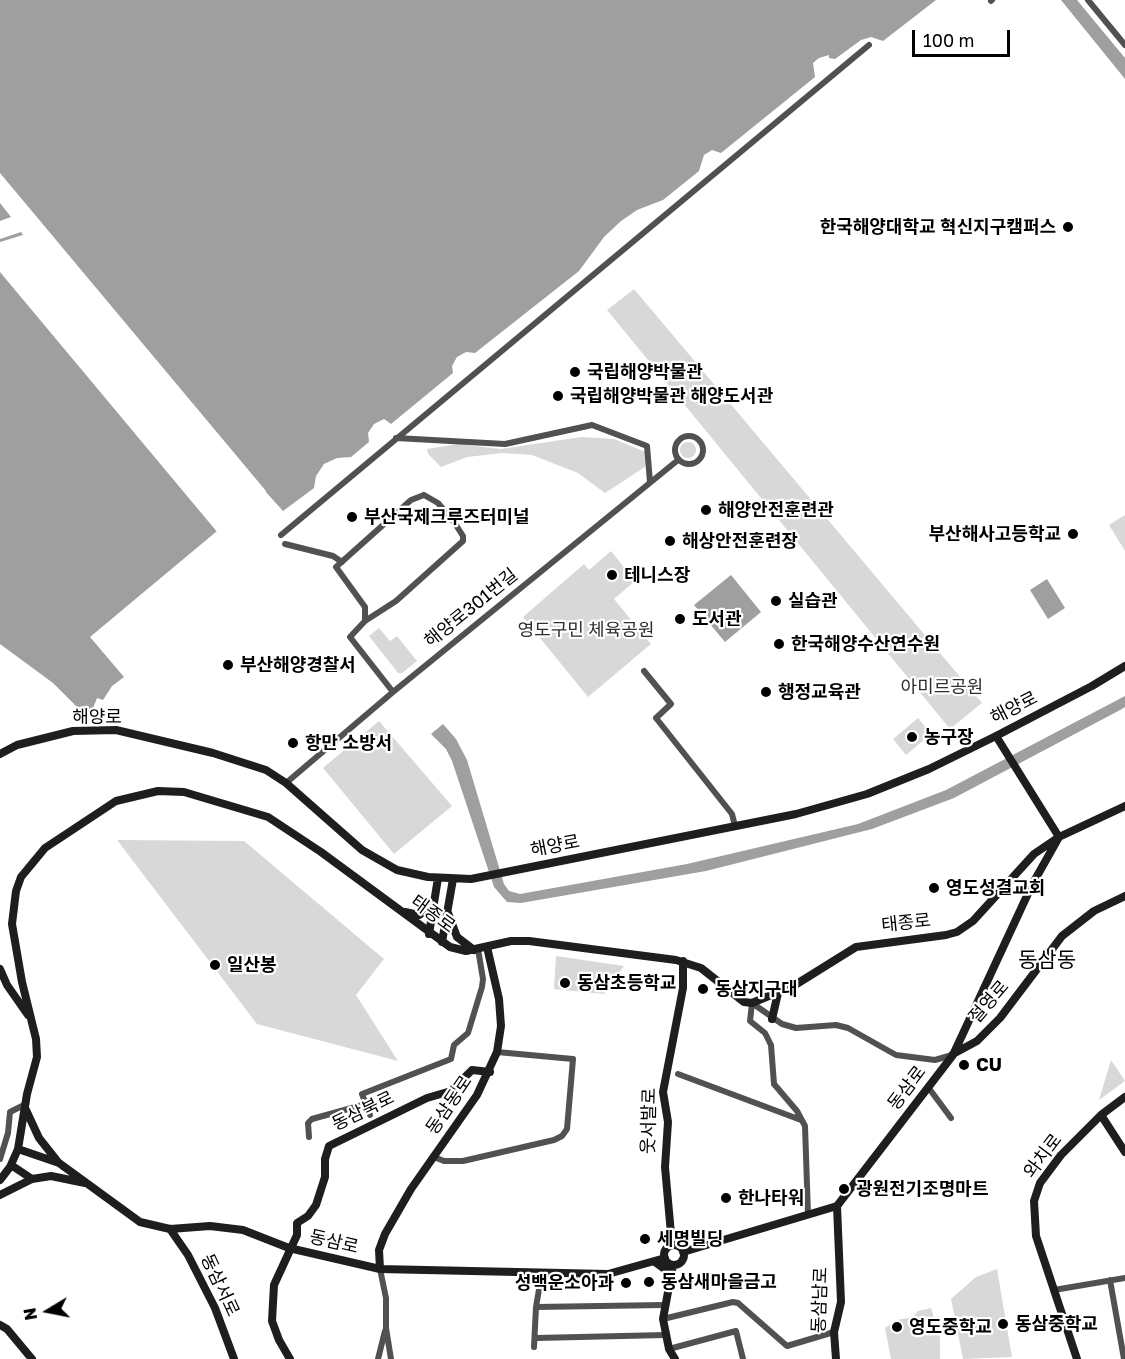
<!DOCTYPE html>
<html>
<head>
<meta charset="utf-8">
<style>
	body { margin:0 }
	#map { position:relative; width:1125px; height:1359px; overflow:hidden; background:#fff; font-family:"Golos Text",sans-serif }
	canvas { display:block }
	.north { position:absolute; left:18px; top:1281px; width:60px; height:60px; -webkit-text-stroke:4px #fff; paint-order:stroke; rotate:260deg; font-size:16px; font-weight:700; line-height:24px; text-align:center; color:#000 }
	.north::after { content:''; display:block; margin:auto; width:21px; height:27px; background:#000; clip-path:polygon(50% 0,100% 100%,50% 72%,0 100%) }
	.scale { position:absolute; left:912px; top:30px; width:98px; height:27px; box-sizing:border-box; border:3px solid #000; border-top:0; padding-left:8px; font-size:18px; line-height:21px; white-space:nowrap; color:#000; -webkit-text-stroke:4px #fff; paint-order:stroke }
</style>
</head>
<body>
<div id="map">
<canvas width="1125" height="1359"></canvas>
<div class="north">N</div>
<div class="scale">100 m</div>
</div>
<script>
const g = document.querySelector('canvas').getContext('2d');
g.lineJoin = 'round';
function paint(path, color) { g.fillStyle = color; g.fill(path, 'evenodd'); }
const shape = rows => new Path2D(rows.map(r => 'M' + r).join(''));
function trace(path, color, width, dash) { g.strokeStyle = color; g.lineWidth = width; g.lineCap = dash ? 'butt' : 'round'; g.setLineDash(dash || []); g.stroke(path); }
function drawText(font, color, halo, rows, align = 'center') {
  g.font = font + ' "Golos Text","Noto Sans KR",sans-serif'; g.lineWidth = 4.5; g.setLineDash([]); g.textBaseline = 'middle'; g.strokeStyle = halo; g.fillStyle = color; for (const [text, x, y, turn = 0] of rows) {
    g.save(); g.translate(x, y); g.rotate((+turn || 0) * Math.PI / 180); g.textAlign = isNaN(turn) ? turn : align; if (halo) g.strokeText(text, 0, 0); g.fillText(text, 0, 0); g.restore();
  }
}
paint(shape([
	[634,289,982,703,950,729,607,310],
	[581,437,614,439,648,453,645,467,605,493,578,473,532,455,503,453,467,457,441,467,428,454,427,449,458,444,501,449],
	'680 450a8 8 0 1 1 16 0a8 8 0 1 1-16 0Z',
	[1125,515,1125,551,1109,525],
	[611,551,635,581,614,599,651,644,588,697,523,617,584,564,589,570],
	[379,628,390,641,397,636,417,661,402,673,398,673,369,636],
	[918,718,931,734,906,755,893,739],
	[379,721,452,806,394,854,323,768],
	[117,840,244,841,384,959,356,995,398,1061,257,1024],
	[556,956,624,966,604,994,554,989],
	[1111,1060,1125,1081,1099,1100],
	[997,1269,1012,1357,963,1359,951,1299,976,1277],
	[931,1308,940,1338,940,1359,891,1359,885,1328,897,1320,913,1317,918,1311]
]), '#d8d8d8');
paint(shape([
	[0,0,936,0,883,41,871,37,861,40,835,59,829,58,829,55,819,58,813,63,815,77,721,153,712,150,704,155,699,171,663,200,637,210,621,221,604,237,579,271,475,353,466,352,457,357,452,366,453,373,391,424,384,419,374,424,368,433,369,442,351,457,337,458,324,464,316,476,314,488,283,511,265,491,90,637,124,677,112,686,103,700,97,698,92,711,88,712,82,712,53,683,0,644],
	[1061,0,1077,0,1125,58,1125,79],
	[731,575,761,612,725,642,694,605],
	[1047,579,1065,608,1048,619,1030,590],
	[1125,696,1125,707,1122,709,954,798,872,829,706,871,521,903,507,902,494,887,452,761,446,749,431,734,443,724,456,739,467,760,504,884,509,891,520,894,687,864,858,824,946,790]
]), '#9f9f9f');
paint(shape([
	[0,173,266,491,218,533,0,272,0,242,23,235,21,232,0,239,0,221,11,217,0,203]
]), '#fff');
trace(shape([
	[1088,0,1125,45],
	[991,1,992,0],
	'675 450a14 14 0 1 1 28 0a14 14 0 1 1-28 0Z',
	[396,438,505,444,592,425,647,446,650,482],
	[424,495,438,503,454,522,463,536,463,541,396,601,365,621,365,607,336,567,411,500,424,495],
	[281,535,869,45],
	[285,544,333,556,342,562],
	[365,621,350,637,393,692],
	[644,671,671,704,656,718,732,814,735,826],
	[286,783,393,692,678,460],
	[752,1003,750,1021,765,1033,771,1045,774,1084,797,1111,805,1126,808,1215],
	[752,1003,782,1024,796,1028,836,1025,848,1028,896,1055,935,1060,952,1055],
	[678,1074,801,1120],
	[928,1087,951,1118],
	[370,1115,362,1094,451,1059,454,1045,468,1033,482,987,483,979,478,949],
	[309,1137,308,1123,312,1119,366,1104],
	[434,1157,444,1161,463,1161,554,1140,562,1136,567,1129,573,1059,497,1052],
	[0,1159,8,1133,10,1112,26,1104],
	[380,1269,386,1298,386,1328,391,1359],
	[1110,1280,1124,1359],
	[1054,1290,1125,1278],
	[536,1307,664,1305],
	[663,1319,733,1302,738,1303,787,1346,834,1332],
	[536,1338,666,1335],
	[534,1347,536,1307,542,1272],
	[669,1349,736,1331,743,1359],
	[378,1359,385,1331]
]), '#515151', 6);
trace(shape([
	[0,754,17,745,73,731,116,730,213,753,266,770,286,783,362,850,397,870,428,877,471,879,796,814,867,794,929,769,996,736,1092,686,1125,666],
	[405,912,419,915,434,906],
	[448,913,457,937,474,950],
	[429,934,438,878],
	[442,942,453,879],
	[0,969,7,985,28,1015],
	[772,1019,778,993],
	[953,1054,977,1041,1000,1018,1062,936,1094,911,1125,896],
	[26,1110,39,1138,58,1162],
	[1101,1115,1125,1152],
	[18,1149,59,1163,140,1222,170,1229,210,1226,243,1230,289,1248,380,1269,608,1274,665,1258],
	[11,1165,32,1179],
	[0,1180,10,1167,18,1149,27,1094,37,1057,36,1039,22,982,12,924,16,891,21,877,45,848,116,801,158,791,184,792,268,817,321,852,450,947,466,951,511,941,529,941,676,960,701,968,744,1002,752,1003,795,985,856,947,946,935,957,932,973,921,1034,854,1059,837,1125,806],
	[0,1195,32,1179,51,1176,85,1183],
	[170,1229,188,1255,215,1308,234,1359],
	[672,1245,665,1167,668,1122,663,1092,683,988,683,961],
	'664 1255a10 10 0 1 1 20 0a10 10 0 1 1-20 0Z',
	[683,1252,837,1206,953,1055,1032,885,1059,837,996,736],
	[655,1262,670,1273],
	[673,1265,663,1319,669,1349,675,1359],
	[380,1269,379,1250,385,1234,411,1189,477,1095,497,1052,501,1026,499,999,487,947],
	[0,1325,7,1329,32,1359],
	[290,1359,279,1340,272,1321,274,1285,297,1235,297,1223,308,1216,316,1205,325,1177,325,1159,329,1146,427,1098,451,1091,472,1070,490,1072],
	[836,1359,834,1332,841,1302,837,1206],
	[1077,1359,1036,1236,1034,1201,1040,1183,1061,1155,1101,1115,1125,1097]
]), '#1e1e1e', 8);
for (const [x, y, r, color] of [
	[1068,227,6,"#000"],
	[575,372,6,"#000"],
	[558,396,6,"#000"],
	[706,510,6,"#000"],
	[352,517,6,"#000"],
	[1073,534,6,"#000"],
	[670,541,6,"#000"],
	[612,575,6,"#000"],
	[776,601,6,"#000"],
	[680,619,6,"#000"],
	[779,644,6,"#000"],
	[228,665,6,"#000"],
	[766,692,6,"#000"],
	[912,737,6,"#000"],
	[293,743,6,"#000"],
	[934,888,6,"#000"],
	[215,965,6,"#000"],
	[565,983,6,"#000"],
	[703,989,6,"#000"],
	[964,1065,6,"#000"],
	[844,1189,6,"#000"],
	[726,1198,6,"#000"],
	[645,1239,6,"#000"],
	[649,1282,6,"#000"],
	[626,1283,6,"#000"],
	[1003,1324,6,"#000"],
	[897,1327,6,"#000"]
]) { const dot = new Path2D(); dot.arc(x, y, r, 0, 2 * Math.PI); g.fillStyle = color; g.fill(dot); trace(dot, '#fff', 2); }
drawText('bold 18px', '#000', '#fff', [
	["한국해양대학교 혁신지구캠퍼스",1056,227,"right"],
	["국립해양박물관",587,372],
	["국립해양박물관 해양도서관",570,396],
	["해양안전훈련관",718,510],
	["부산국제크루즈터미널",364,517],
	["부산해사고등학교",1061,534,"right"],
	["해상안전훈련장",682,541],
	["테니스장",624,575],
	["실습관",788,601],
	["도서관",692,619],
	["한국해양수산연수원",791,644],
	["부산해양경찰서",240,665],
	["행정교육관",778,692],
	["농구장",924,737],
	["항만 소방서",305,743],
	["영도성결교회",946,888],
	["일산봉",227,965],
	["동삼초등학교",577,983],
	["동삼지구대",715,989],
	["CU",976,1065],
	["광원전기조명마트",856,1189],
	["한나타워",738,1198],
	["세명빌딩",657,1239],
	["동삼새마을금고",661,1282],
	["성백운소아과",614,1283,"right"],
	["동삼중학교",1015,1324],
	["영도중학교",909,1327]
], 'left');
drawText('18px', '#000', '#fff', [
	["해양로301번길",471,608,-39],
	["해양로",1014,708,-27],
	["해양로",97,717],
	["해양로",555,846,-11],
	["태종로",433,914,36],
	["태종로",906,923,-6],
	["절영로",989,1002,-49],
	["동삼로",907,1088,-53],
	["동삼동로",449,1105,-56],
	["동삼북로",363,1111,-26],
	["웃서발로",649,1121,-89],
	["와치로",1043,1156,-53],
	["동삼로",334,1242,13],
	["동삼서로",220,1285,65],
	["동삼남로",820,1300,-88]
]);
drawText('18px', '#2f2f2f', '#fff', [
	["영도구민 체육공원",586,630],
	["아미르공원",942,687]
]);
drawText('21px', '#000', '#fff', [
	["동삼동",1047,960]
]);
</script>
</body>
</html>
